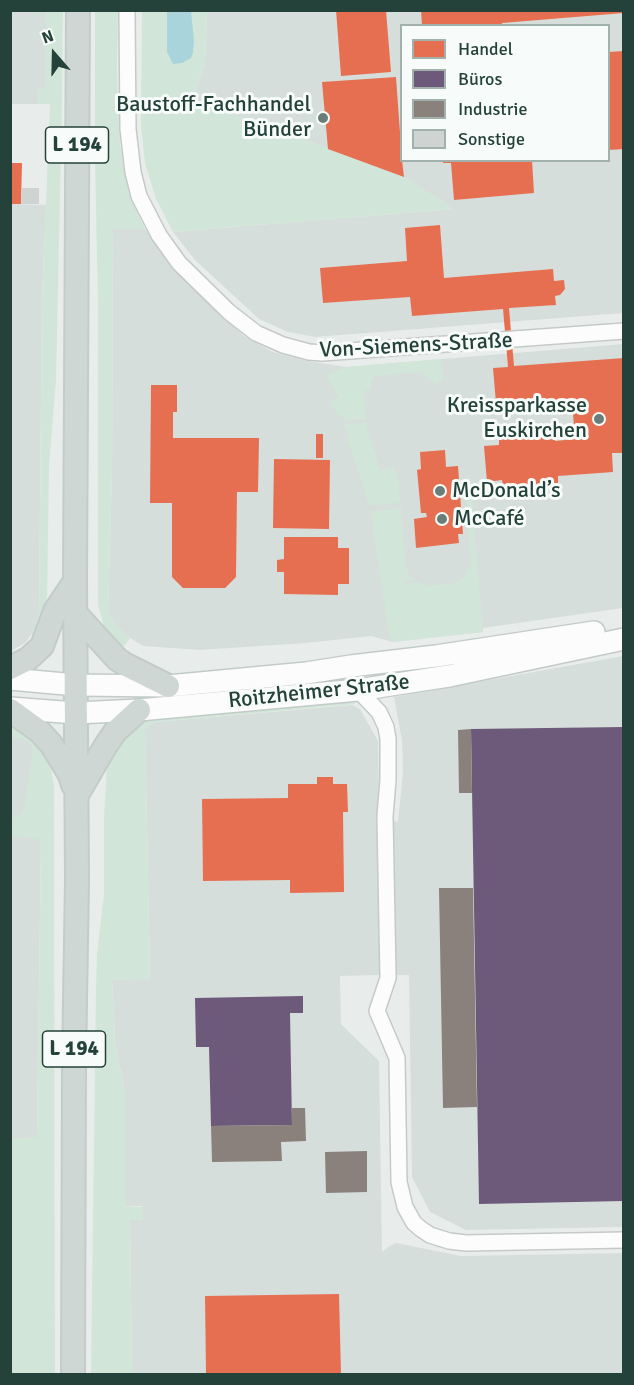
<!DOCTYPE html>
<html>
<head>
<meta charset="utf-8">
<style>
	body { margin:0 }
	#map { position:relative; width:634px; height:1385px; overflow:hidden; background:#e8edeb; font-family:Signika,sans-serif }
	canvas { display:block }
	.frame { position:absolute; inset:0; border:12px solid #24423a; pointer-events:none }
	.legend { position:absolute; left:400px; top:24px; width:210px; height:138px; box-sizing:border-box; background:#f7fbf9; border:2px solid #a3b1ad; margin:0; padding:8px 10px; list-style:none; font-size:18px; color:#24423a }
	.legend li { display:flex; align-items:center; gap:12px; height:30px }
	.legend b { width:30px; border:2px solid #a3b1ad }
	.north { position:absolute; left:24px; top:24px; width:60px; height:60px; -webkit-text-stroke:4px #f7fbf9; paint-order:stroke; rotate:340deg; font-size:16px; font-weight:700; line-height:24px; text-align:center; color:#24423a }
	.north::after { content:''; display:block; margin:auto; width:21px; height:27px; background:#24423a; clip-path:polygon(50% 0,100% 100%,50% 72%,0 100%) }
</style>
</head>
<body>
<div id="map">
<canvas width="634" height="1385"></canvas>
<div class="frame"></div>
<ul class="legend">
<li><b style="height:16px;background:#e76f51"></b>Handel</li>
<li><b style="height:16px;background:#6d597a"></b>Büros</li>
<li><b style="height:16px;background:#8a817c"></b>Industrie</li>
<li><b style="height:16px;background:#cfd4d2"></b>Sonstige</li>
</ul>
<div class="north">N</div>
</div>
<script>
const g = document.querySelector('canvas').getContext('2d');
g.lineJoin = 'round';
function paint(path, color) { g.fillStyle = color; g.fill(path, 'evenodd'); }
const shape = rows => new Path2D(rows.map(r => 'M' + r).join(''));
function trace(path, color, width, dash) { g.strokeStyle = color; g.lineWidth = width; g.lineCap = dash ? 'butt' : 'round'; g.setLineDash(dash || []); g.stroke(path); }
function drawText(font, color, halo, rows, align = 'center') {
  g.font = font + ' Signika,sans-serif'; g.lineWidth = 6; g.setLineDash([]); g.textBaseline = 'middle'; g.strokeStyle = halo; g.fillStyle = color; for (const [text, x, y, turn = 0] of rows) {
    g.save(); g.translate(x, y); g.rotate((+turn || 0) * Math.PI / 180); g.textAlign = isNaN(turn) ? turn : align; if (halo) g.strokeText(text, 0, 0); g.fillText(text, 0, 0); g.restore();
  }
}
paint(shape([
	[11,11,46,11,46,88,39,88,38,104,11,104],
	[207,11,623,11,623,313,315,337,288,332,259,319,195,260,173,232,453,209,404,177,276,129,192,100,205,63],
	[402,26,608,26,608,160,402,160],
	[11,204,46,205,42,299,39,614,31,635,25,643,11,651],
	[113,229,145,229,168,262,183,278,244,336,273,352,307,361,346,367,623,344,623,608,483,628,483,632,393,642,371,636,306,643,200,650,143,646,130,638,116,626,108,612,112,471],
	[623,656,623,1227,466,1230,430,1212,412,1177,409,975,398,975,394,972,390,820,398,822,403,771,402,741,394,697],
	[352,705,360,709,378,741,382,975,340,976,341,1024,379,1061,382,1252,388,1247,396,1243,461,1256,623,1253,623,1374,132,1374,130,1220,142,1206,125,1206,125,1094,115,1041,112,980,150,978,145,728,155,722],
	[10,726,35,739,41,840,37,1138,11,1139]
]), '#d6dedb');
paint(shape([
	[46,11,63,11,62,105,56,381,49,467,47,607,38,638,31,635,39,614,42,299,50,104,38,104,39,88,46,88],
	[95,11,118,11,117,70,120,145,129,194,145,229,113,229,112,471,108,612,117,626,130,638,120,651,105,630,98,605,98,309,95,160],
	[142,11,207,11,205,63,192,100,276,129,404,177,454,209,173,232,156,199,145,163,141,126],
	[441,359,443,377,439,383,435,384,422,372,375,376,371,382,371,390,363,391,366,419,348,420,344,418,337,413,330,402,339,396,326,376,346,367],
	[366,423,380,471,394,467,399,484,400,503,372,505,368,503,356,462,347,440,349,435,344,424],
	[470,476,483,632,393,642,389,634,371,512,401,508,405,562,409,575,414,579,405,581,406,584,418,582,429,586,456,583,465,576,471,563,465,479],
	[349,701,356,704,155,722,145,728,150,979,112,980,115,1041,125,1094,125,1206,142,1207,143,1220,130,1220,132,1374,91,1374,96,987,97,954,104,894,104,819,107,762,112,751,136,726,150,719],
	[11,726,19,729,35,739,49,760,54,785,55,1374,11,1374,11,1139,37,1137,41,840,11,835,10,818,19,816,24,810,33,751,29,741,11,737]
]), '#d1e6d8');
paint(shape([
	[167,11,191,11,194,41,193,53,191,58,182,63,173,64,167,52]
]), '#a9d4db');
paint(shape([
	[336,10,386,10,391,72,341,76],
	[421,10,624,10,624,13,502,23,502,26,422,26],
	[624,51,624,149,608,150,608,52],
	[396,77,402,160,404,177,328,149,322,82],
	[443,160,532,160,534,193,454,200,451,163,443,163],
	[10,163,22,163,21,204,10,204],
	[440,225,444,278,553,269,554,281,564,280,565,289,560,295,555,296,556,305,509,308,514,366,624,358,624,453,612,453,613,472,558,476,558,483,544,484,544,489,538,489,538,485,523,486,524,490,518,491,517,486,503,488,502,480,487,482,484,446,499,445,499,438,513,436,513,432,519,432,519,436,534,435,533,430,539,430,540,434,554,433,555,441,575,439,572,401,551,404,540,403,540,400,496,403,493,368,508,367,503,309,412,316,410,297,323,303,320,268,407,261,405,228],
	[151,385,177,385,177,412,173,412,173,438,259,438,258,492,237,492,236,577,225,588,183,588,172,577,172,503,150,503],
	[316,434,323,434,323,458,316,458],
	[445,450,446,467,458,466,463,534,458,534,459,543,416,548,414,519,427,517,426,513,421,513,417,470,421,469,420,452],
	[274,459,330,460,329,529,273,528],
	[284,537,338,537,338,548,349,548,349,584,338,584,338,595,284,594,284,572,277,572,277,560,284,559],
	[317,777,333,777,333,784,347,784,348,812,343,812,344,892,290,893,290,880,203,881,202,799,288,798,288,784,317,784],
	[339,1294,341,1374,206,1374,205,1296]
]), '#e76f51');
paint(shape([
	[624,727,624,1201,479,1204,471,729],
	[303,996,303,1013,290,1013,292,1125,211,1126,209,1047,196,1047,195,998]
]), '#6d597a');
paint(shape([
	[471,729,472,793,459,793,458,730],
	[439,888,473,888,477,1107,443,1108],
	[292,1108,305,1108,306,1141,281,1142,282,1161,212,1162,211,1126,292,1125],
	[367,1151,367,1192,326,1193,325,1152]
]), '#8a817c');
paint(shape([
	[22,188,39,188,39,204,21,204]
]), '#cfd4d2');
const street = shape([
	[127,10,128,129,133,172,139,196,159,235,179,263,229,312,256,333,283,345,309,352,322,353,624,331],
	[358,690,379,712,386,727,388,739,388,780,385,816,388,978,377,1011,397,1058,399,1182,405,1207,414,1223,421,1229,430,1235,449,1241,466,1243,624,1240]
]);
const secondary = shape([
	[10,679,76,685,168,686,306,673,351,666,436,656,594,632],
	[10,708,76,713,139,710,358,690,449,676,624,639]
]);
const primary = shape([
	[76,614,117,659,126,665,168,686],
	[10,668,28,659,42,646,55,611,75,581],
	[10,710,39,731,51,744,70,775,73,785],
	[77,795,106,745,115,732,139,710],
	[73,1374,74,1062,77,880,75,581,78,10]
]);
trace(street, '#c5cac8', 18);
trace(secondary, '#c3cbc8', 24);
trace(primary, '#c3ccc9', 26);
trace(street, '#fcfcfc', 15);
trace(secondary, '#fcfcfc', 21);
trace(primary, '#cfd7d5', 22);
for (const [x, y, r, color] of [
	[323,118,6,"#697e78"],
	[599,419,6,"#697e78"],
	[440,491,6,"#697e78"],
	[442,519,6,"#697e78"]
]) { const dot = new Path2D(); dot.arc(x, y, r, 0, 2 * Math.PI); g.fillStyle = color; g.fill(dot); trace(dot, '#f7fbf9', 2); }
for (const [x, y, w] of [
	[77,145,63],
	[74,1049,63]
]) { const box = new Path2D(); box.roundRect(x - w / 2, y - 18, w, 36, 4.5); g.fillStyle = '#f7fbf9'; g.fill(box); trace(box, '#24423a', 1.5); }
drawText('bold 21px', '#24423a', null, [
	["L 194",77,145],
	["L 194",74,1049]
]);
drawText('22px', '#24423a', '#f7fbf9', [
	["Baustoff-Fachhandel",311,105],
	["Bünder",311,130],
	["Kreissparkasse",587,406],
	["Euskirchen",587,431],
	["McDonald’s",452,491,"left"],
	["McCafé",454,519,"left"]
], 'right');
drawText('22px', '#24423a', '#f7fbf9', [
	["Von-Siemens-Straße",416,346,-3],
	["Roitzheimer Straße",319,692,-6]
]);
</script>
</body>
</html>
